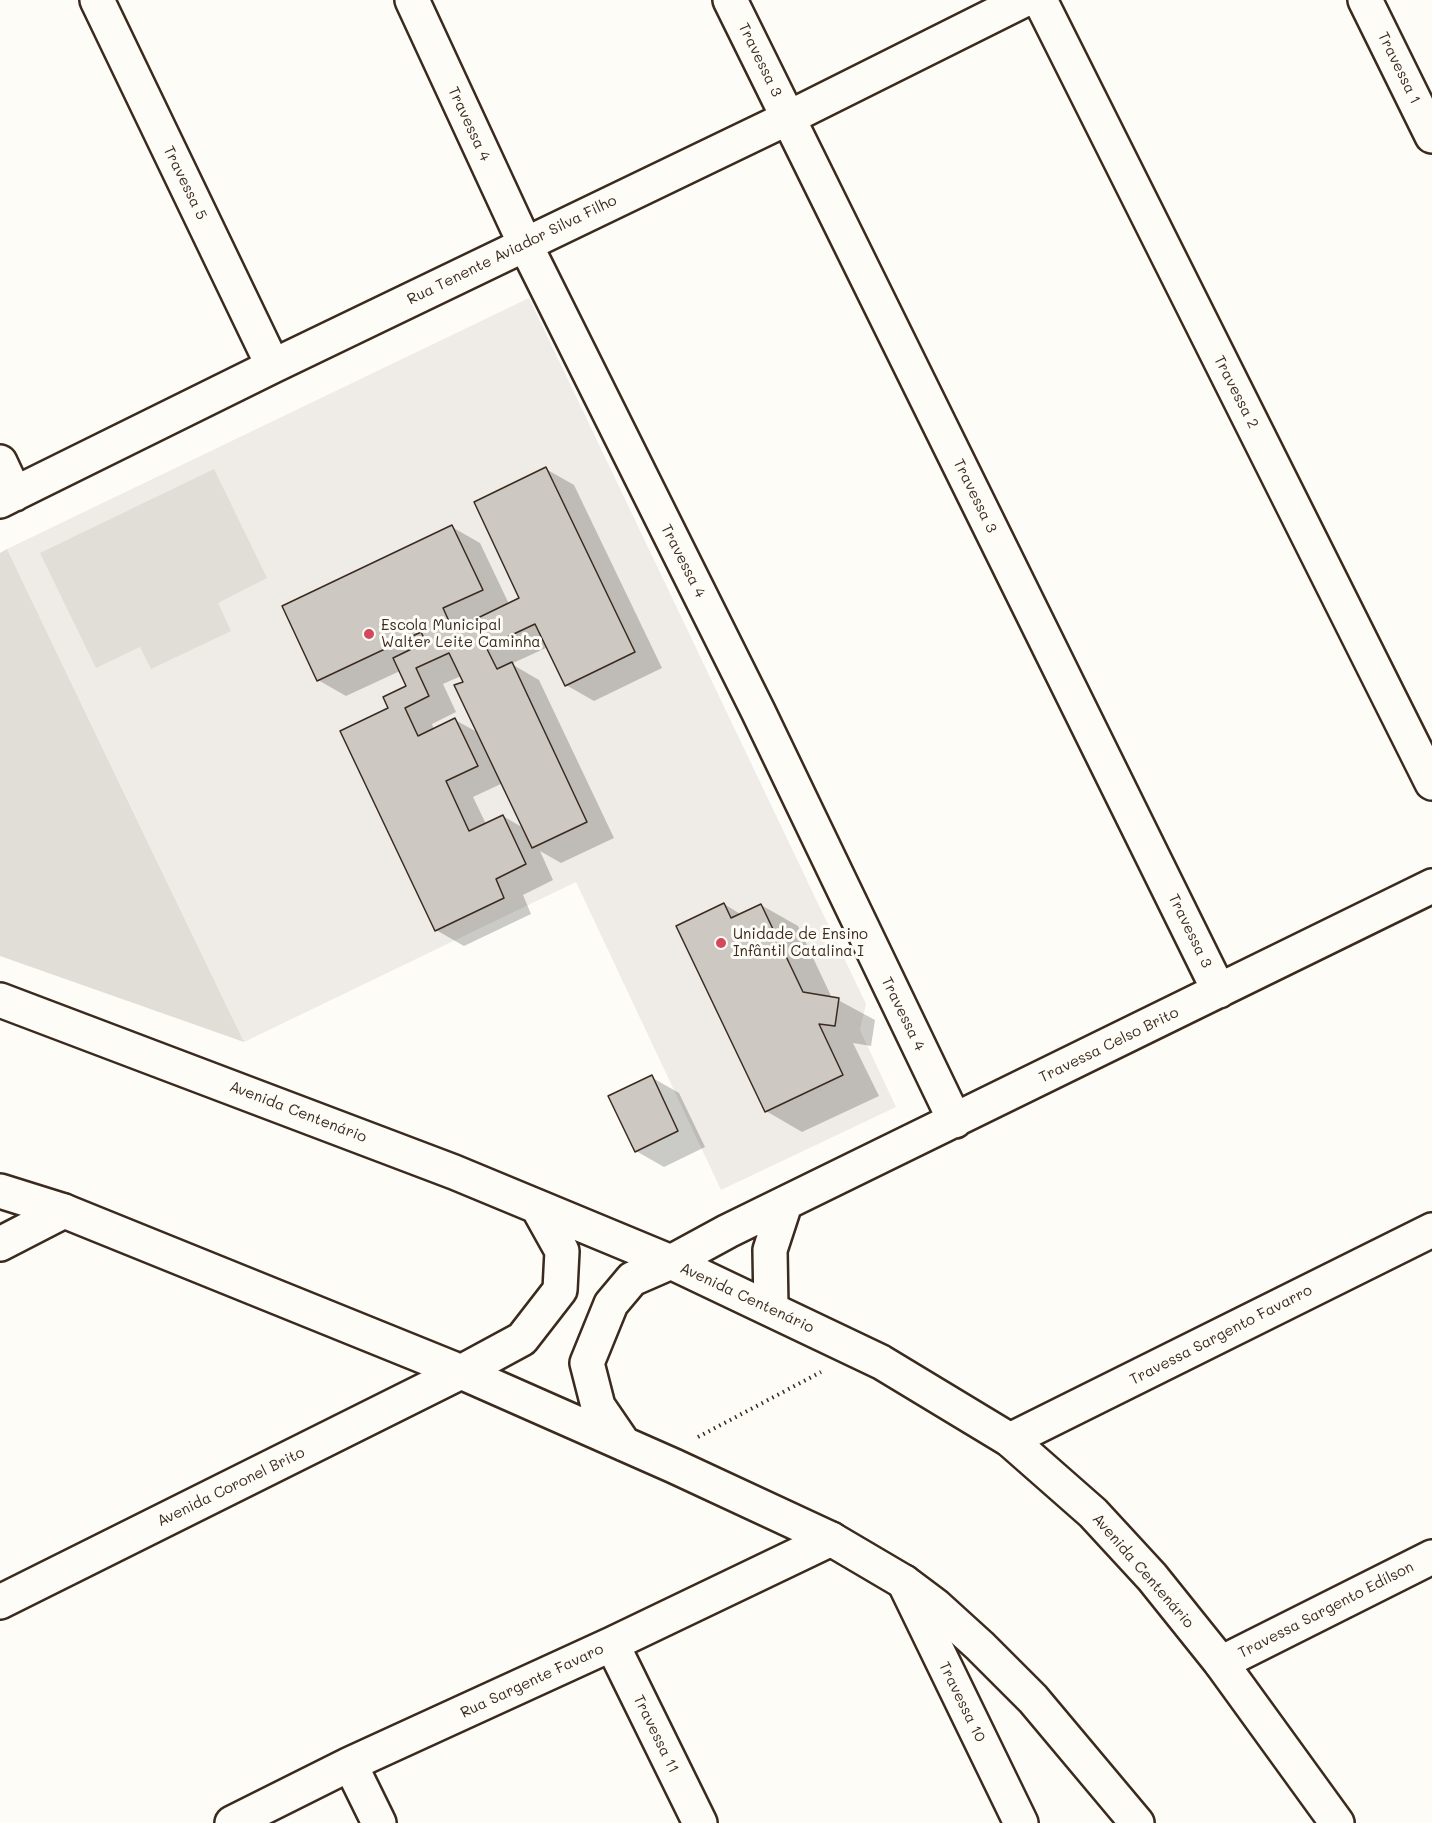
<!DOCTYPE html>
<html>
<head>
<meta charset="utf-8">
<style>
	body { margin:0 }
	canvas { display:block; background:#fdfcf7 }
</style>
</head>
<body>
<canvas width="1432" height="1823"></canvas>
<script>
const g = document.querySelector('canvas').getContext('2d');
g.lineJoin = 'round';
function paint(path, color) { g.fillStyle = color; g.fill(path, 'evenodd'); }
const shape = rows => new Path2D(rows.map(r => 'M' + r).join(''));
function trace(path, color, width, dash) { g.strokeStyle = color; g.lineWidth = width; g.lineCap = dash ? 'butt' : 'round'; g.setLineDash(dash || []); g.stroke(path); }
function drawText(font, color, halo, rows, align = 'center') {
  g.font = font + ' Mali,sans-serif'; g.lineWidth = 6; g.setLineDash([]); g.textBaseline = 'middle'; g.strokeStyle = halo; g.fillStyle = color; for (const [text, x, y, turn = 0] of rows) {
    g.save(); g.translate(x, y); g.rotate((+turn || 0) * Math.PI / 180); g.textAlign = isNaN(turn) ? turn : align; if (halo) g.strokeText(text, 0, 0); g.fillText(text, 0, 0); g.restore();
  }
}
paint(shape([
	[529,298,866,1004,860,1030,896,1107,721,1190,576,882,244,1042,7,549]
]), '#efece7');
paint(shape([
	[214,469,267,578,218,603,231,631,151,669,140,647,96,668,40,553],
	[7,549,114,772,244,1042,0,956,0,553]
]), '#e1ded7');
paint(shape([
	[546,469,574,485,662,668,594,701,566,685,548,647,513,663,515,666,539,680,614,838,561,863,540,851,553,880,523,895,531,914,464,946,436,930,390,709,408,687,400,671,346,696,318,680,452,527,480,543,509,604,521,599],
	[461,676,479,733,455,720,434,730,432,724,456,712,443,684],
	[503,783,525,829,503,816,486,824,473,797],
	[724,904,742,915,761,905,798,926,832,998,838,1000,875,1020,871,1046,853,1043,879,1096,802,1132,766,1111],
	[651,1077,679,1093,705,1147,664,1167,636,1151]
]), '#0003');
const building = shape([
	[546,467,635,652,565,686,535,624,486,647,497,669,512,662,587,822,532,848,454,685,463,682,449,653,416,668,429,696,405,708,418,736,455,718,478,766,446,781,469,831,503,815,526,864,496,879,504,898,435,931,340,731,388,708,383,697,406,686,393,658,426,642,421,632,317,681,282,606,452,525,483,590,443,608,453,630,519,598,474,502,546,467],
	[724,903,731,918,761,904,803,992,839,998,835,1026,819,1024,843,1075,765,1112,676,926,724,903],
	[652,1075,678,1131,635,1152,608,1096,652,1075]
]);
paint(building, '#cdc8c2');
trace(building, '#3b2a1e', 1.5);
const minor = shape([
	[97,0,273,366],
	[412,0,525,244,758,711,955,1121],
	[730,0,1219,991],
	[1040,0,1432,783],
	[1365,0,1432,136],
	[0,462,15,494],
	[0,501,273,366,788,118,1024,0],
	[0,1244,64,1211],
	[671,1262,728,1231,1432,886],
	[771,1308,770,1250,785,1204],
	[1010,1440,1432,1230],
	[904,1582,1021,1823],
	[0,1602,461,1372],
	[612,1644,700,1823],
	[1221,1663,1432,1557],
	[350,1764,379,1823],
	[232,1823,350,1764,612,1644,831,1539]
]);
const major = shape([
	[0,1000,454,1172,671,1262,881,1362,1010,1440,1093,1513,1152,1577,1221,1663,1337,1823],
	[0,1191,64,1211,452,1368,674,1466,831,1539,904,1582,936,1606,980,1646,1033,1699,1137,1823],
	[461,1372,522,1339,560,1290,562,1251,538,1208],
	[624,1444,598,1406,587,1363,611,1304,632,1279,671,1262]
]);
trace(minor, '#3b2a1e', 38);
trace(major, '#3b2a1e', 38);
trace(shape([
	[698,1437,821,1372]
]), '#3b2a1e', 4, [1.5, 4.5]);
trace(minor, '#fdfcf7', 33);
trace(major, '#fdfcf7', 33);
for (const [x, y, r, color] of [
	[369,634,6,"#d1495b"],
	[721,943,6,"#d1495b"]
]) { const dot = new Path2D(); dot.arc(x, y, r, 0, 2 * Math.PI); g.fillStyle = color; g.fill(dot); trace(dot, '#fdfcf7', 2); }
drawText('15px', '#3b2a1e', '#fdfcf7', [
	["Travessa 3",760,60,64],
	["Travessa 1",1399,68,64],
	["Travessa 4",469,124,65],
	["Travessa 5",185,183,64],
	["Rua Tenente Aviador Silva Filho",512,250,-26],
	["Travessa 2",1236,392,63],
	["Travessa 3",975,496,64],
	["Travessa 4",683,561,63],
	["Travessa 3",1190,931,64],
	["Travessa 4",903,1014,64],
	["Travessa Celso Brito",1109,1045,-26],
	["Avenida Centenário",298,1112,21],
	["Avenida Centenário",747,1298,25],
	["Travessa Sargento Favarro",1221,1335,-27],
	["Avenida Coronel Brito",231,1487,-26],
	["Avenida Centenário",1143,1571,49],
	["Travessa Sargento Edílson",1326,1610,-27],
	["Rua Sargente Favaro",532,1681,-25],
	["Travessa 10",962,1702,64],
	["Travessa 11",656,1734,64]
]);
drawText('15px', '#3b2a1e', '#fdfcf7', [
	["Escola Municipal",381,625],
	["Walter Leite Caminha",381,642],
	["Unidade de Ensino",733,934],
	["Infântil Catalina I",733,951]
], 'left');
</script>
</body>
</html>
